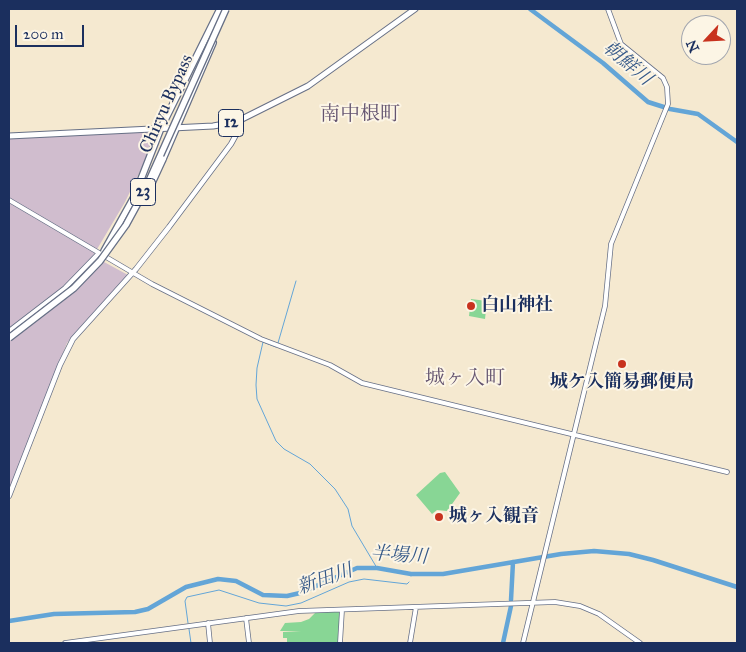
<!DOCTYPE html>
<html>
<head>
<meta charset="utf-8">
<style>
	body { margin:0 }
	#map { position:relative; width:746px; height:652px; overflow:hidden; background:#f5e9d0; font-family:"IM FELL Great Primer",serif }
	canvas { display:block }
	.frame { position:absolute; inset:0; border:10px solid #1b2f5e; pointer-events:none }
	.north { position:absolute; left:681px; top:15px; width:50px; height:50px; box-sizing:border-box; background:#fcf5e5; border:1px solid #a2a6af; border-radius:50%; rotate:245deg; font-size:14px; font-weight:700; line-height:20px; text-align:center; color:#1b2f5e }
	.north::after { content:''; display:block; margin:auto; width:18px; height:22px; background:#c8321e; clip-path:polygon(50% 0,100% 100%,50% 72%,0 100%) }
	.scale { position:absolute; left:15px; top:25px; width:69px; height:22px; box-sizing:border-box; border:2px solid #1b2f5e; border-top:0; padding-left:6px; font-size:15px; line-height:18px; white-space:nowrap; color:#1b2f5e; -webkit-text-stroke:4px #fcf5e5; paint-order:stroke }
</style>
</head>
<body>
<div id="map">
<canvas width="746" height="652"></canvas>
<div class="frame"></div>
<div class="north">N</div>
<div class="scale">200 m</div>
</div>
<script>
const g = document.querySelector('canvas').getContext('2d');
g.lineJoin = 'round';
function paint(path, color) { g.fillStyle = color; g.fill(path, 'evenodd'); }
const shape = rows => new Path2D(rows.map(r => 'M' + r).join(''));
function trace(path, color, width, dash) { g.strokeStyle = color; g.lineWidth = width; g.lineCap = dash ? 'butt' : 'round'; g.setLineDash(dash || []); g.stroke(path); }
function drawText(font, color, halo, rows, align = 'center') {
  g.font = font + ' "IM FELL Great Primer","Noto Serif JP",serif'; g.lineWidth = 4; g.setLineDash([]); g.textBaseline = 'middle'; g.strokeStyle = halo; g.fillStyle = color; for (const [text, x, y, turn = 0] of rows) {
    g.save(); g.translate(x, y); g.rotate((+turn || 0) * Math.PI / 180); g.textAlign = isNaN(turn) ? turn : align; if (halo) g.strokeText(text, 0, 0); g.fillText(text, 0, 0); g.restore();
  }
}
paint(shape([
	[150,131,155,136,146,159,125,202,93,256,128,275,67,343,9,491,9,138]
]), '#d0bdce');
paint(shape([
	[471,299,487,301,485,319,469,316],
	[445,472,460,493,447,511,437,510,432,514,416,495,440,473],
	[340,611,339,643,287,643,287,638,283,638,283,632,301,631,280,631,285,623,301,622,309,619,316,612]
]), '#88d695');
trace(shape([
	[278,343,296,281],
	[276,347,263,342,257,368,256,385,257,399,276,441,284,449,310,464,335,489,348,509,352,526,377,568],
	[411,576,411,574],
	[188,623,185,601,187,597,219,590,259,603,286,606,301,603,349,582,364,579,407,584,409,582],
	[189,629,191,643]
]), '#63a5d7', 1);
trace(shape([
	[530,9,603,63,648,102,670,109,698,114,737,142],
	[511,600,513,562],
	[9,621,54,614,135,612,148,609,186,587,218,579,236,581,263,595,287,596,300,593,357,568,377,568,411,574,443,574,561,554,594,551,629,554,653,560,737,587],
	[503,643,511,606]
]), '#63a5d7', 4.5);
const tertiary = shape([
	[9,200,152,284,261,339,330,365,362,383,727,472],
	[9,331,65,288,98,254],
	[246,618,249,643],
	[208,623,210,643],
	[65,643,299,611,555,602,580,606,599,614,640,643],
	[340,643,342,610],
	[410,643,416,607],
	[523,643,605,306,611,244,668,104,667,87,663,78,621,44,608,9]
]);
const secondary = shape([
	[9,496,60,365,73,339,136,269,169,227,231,144,237,133,236,122]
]);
const primary = shape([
	[9,136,213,126,236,122,308,86,415,9]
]);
const trunk = shape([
	[163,159,213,43],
	[104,251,134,197,161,128,220,9]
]);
trace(tertiary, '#677086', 5.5);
trace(secondary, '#677086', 6);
trace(primary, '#677086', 7);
trace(trunk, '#677086', 8);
trace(tertiary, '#fff', 4);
trace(secondary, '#fff', 4.5);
trace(primary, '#fff', 5);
trace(trunk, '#fff', 5.5);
const trunkBridge = shape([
	[146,196,163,159],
	[9,338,74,288,100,261,126,225,144,192,226,9]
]);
trace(trunkBridge, '#677086', 8, []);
trace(trunkBridge, '#fff', 5.5);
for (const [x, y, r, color] of [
	[471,306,5,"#c8321e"],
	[622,364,5,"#c8321e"],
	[439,517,5,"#c8321e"]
]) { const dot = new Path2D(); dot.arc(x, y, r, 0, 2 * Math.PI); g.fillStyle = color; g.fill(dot); trace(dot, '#fcf5e5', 2); }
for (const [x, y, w] of [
	[231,123,25],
	[143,192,25]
]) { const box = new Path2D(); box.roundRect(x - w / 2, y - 13.5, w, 27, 4); g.fillStyle = '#fcf5e5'; g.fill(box); trace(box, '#1b2f5e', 1); }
drawText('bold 16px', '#1b2f5e', null, [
	["12",231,123],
	["23",143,192]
]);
drawText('18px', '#1b2f5e', '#fcf5e5', [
	["Chiryu Bypass",167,104,-66]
]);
drawText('bold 18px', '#1b2f5e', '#fcf5e5', [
	["白山神社",481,306],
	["城ケ入簡易郵便局",622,383,"center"],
	["城ヶ入観音",449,517]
], 'left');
drawText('italic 19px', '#345888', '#fcf5e5', [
	["朝鮮川",627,64,40],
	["半場川",399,556,4],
	["新田川",325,580,-19]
]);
drawText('20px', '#645470', '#fcf5e5', [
	["南中根町",360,115],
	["城ヶ入町",465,379]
]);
</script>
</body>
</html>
